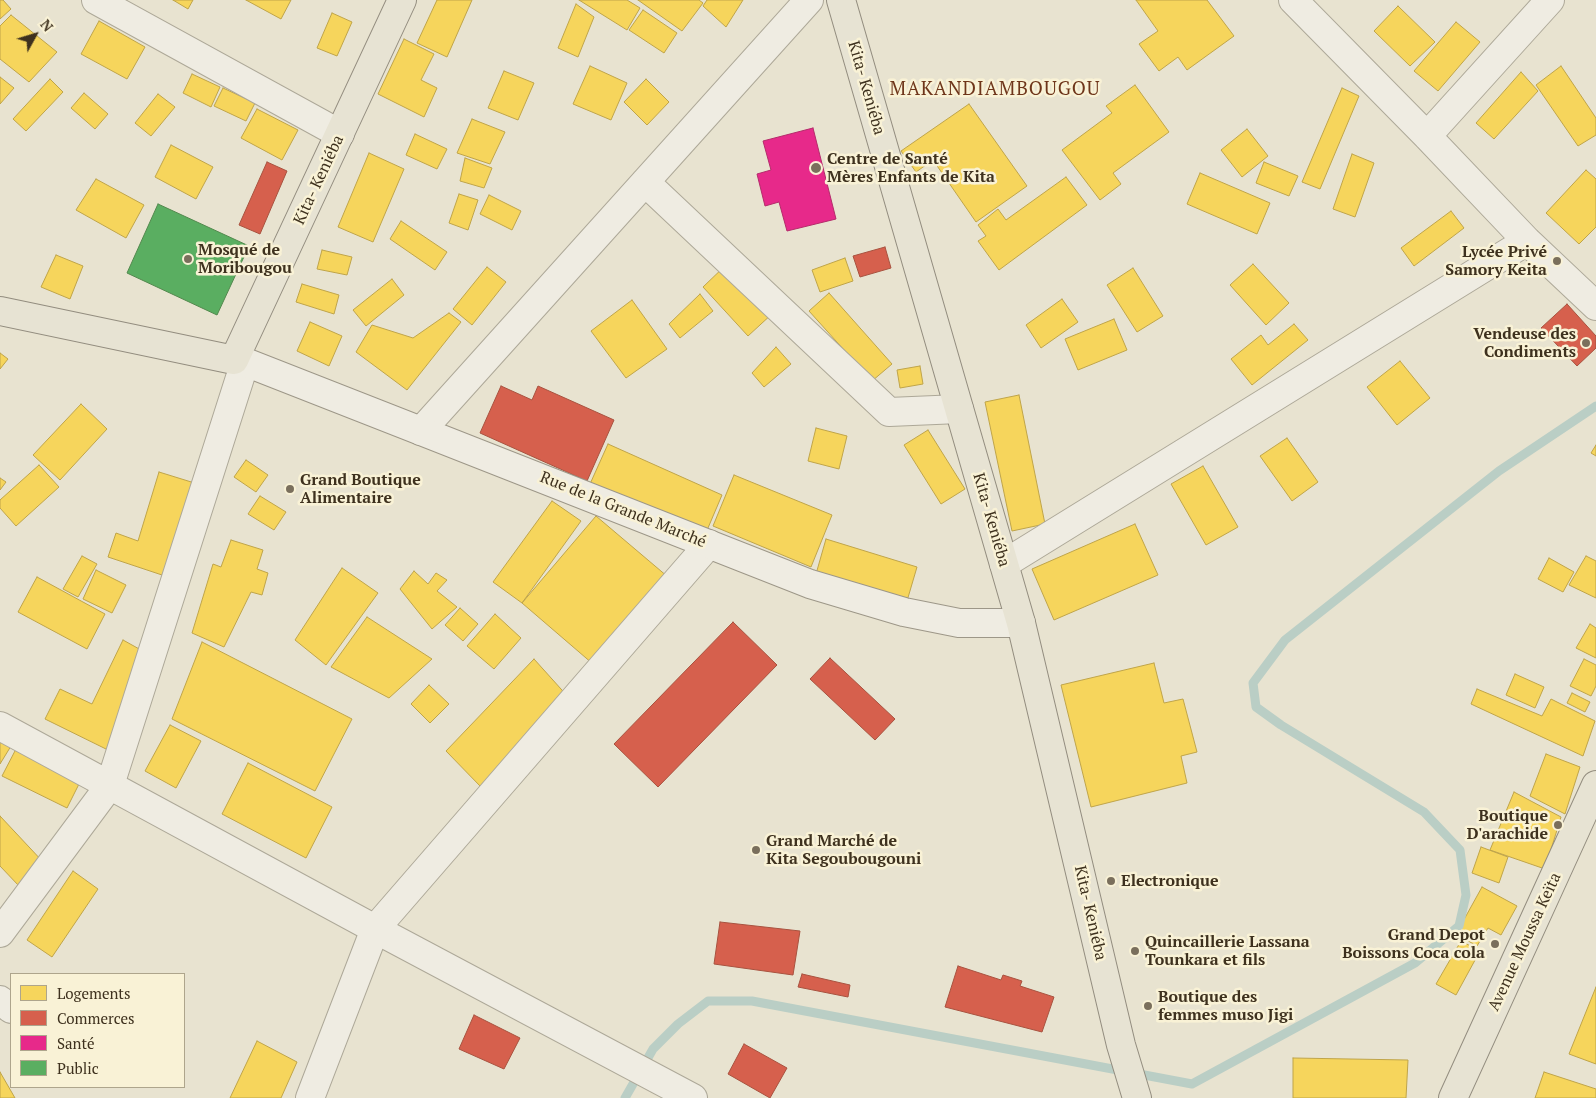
<!DOCTYPE html>
<html>
<head>
<meta charset="utf-8">
<style>
	body { margin:0 }
	#map { position:relative; width:1596px; height:1098px; overflow:hidden; background:#e8e3d0; font-family:"PT Serif",serif }
	canvas { display:block }
	.legend { position:absolute; left:10px; top:973px; width:175px; height:115px; box-sizing:border-box; background:#f9f2d6; border:1px solid #aea58c; margin:0; padding:6px 9px; list-style:none; font-size:15px; color:#3e311e }
	.legend li { display:flex; align-items:center; gap:10px; height:25px }
	.legend b { width:25px; border:1px solid #aea58c }
	.north { position:absolute; left:10px; top:10px; width:50px; height:50px; -webkit-text-stroke:4px #f9f2d6; paint-order:stroke; rotate:51deg; font-size:14px; font-weight:700; line-height:20px; text-align:center; color:#3e311e }
	.north::after { content:''; display:block; margin:auto; width:18px; height:22px; background:#3e311e; clip-path:polygon(50% 0,100% 100%,50% 72%,0 100%) }
</style>
</head>
<body>
<div id="map">
<canvas width="1596" height="1098"></canvas>
<ul class="legend">
<li><b style="height:14px;background:#f6d55c"></b>Logements</li>
<li><b style="height:14px;background:#d6604d"></b>Commerces</li>
<li><b style="height:14px;background:#e7298a"></b>Santé</li>
<li><b style="height:14px;background:#5aae61"></b>Public</li>
</ul>
<div class="north">N</div>
</div>
<script>
const g = document.querySelector('canvas').getContext('2d');
g.lineJoin = 'round';
function paint(path, color) { g.fillStyle = color; g.fill(path, 'evenodd'); }
const shape = rows => new Path2D(rows.map(r => 'M' + r).join(''));
function trace(path, color, width, dash) { g.strokeStyle = color; g.lineWidth = width; g.lineCap = dash ? 'butt' : 'round'; g.setLineDash(dash || []); g.stroke(path); }
function drawText(font, color, halo, rows, align = 'center') {
  g.font = font + ' "PT Serif",serif'; g.lineWidth = 5; g.setLineDash([]); g.textBaseline = 'middle'; g.strokeStyle = halo; g.fillStyle = color; for (const [text, x, y, turn = 0] of rows) {
    g.save(); g.translate(x, y); g.rotate((+turn || 0) * Math.PI / 180); g.textAlign = isNaN(turn) ? turn : align; if (halo) g.strokeText(text, 0, 0); g.fillText(text, 0, 0); g.restore();
  }
}
const homes = shape([
	[0,0,3,0,11,9,0,19,0,0],
	[173,0,193,0,188,9,173,0],
	[246,0,291,0,281,19,246,0],
	[437,0,472,0,447,57,417,43,437,0],
	[579,0,627,0,640,8,627,30,579,0],
	[638,0,699,0,703,3,682,31,638,0],
	[707,0,743,0,726,27,703,6,707,0],
	[1136,0,1207,0,1234,36,1187,70,1178,57,1159,71,1139,44,1158,31,1136,0],
	[576,4,594,17,578,57,558,48,576,4],
	[1398,6,1435,42,1410,66,1374,31,1398,6],
	[643,10,677,33,664,53,629,30,643,10],
	[332,13,352,22,337,56,317,48,332,13],
	[11,15,57,52,29,82,0,59,0,26,11,15],
	[99,21,145,47,127,79,81,54,99,21],
	[1456,22,1480,42,1438,91,1414,71,1456,22],
	[404,39,434,54,421,80,437,88,424,117,378,94,404,39],
	[590,66,627,83,611,120,573,104,590,66],
	[1561,66,1596,118,1596,135,1578,146,1536,85,1561,66],
	[504,71,534,83,518,120,488,108,504,71],
	[1521,72,1538,91,1494,139,1476,123,1521,72],
	[192,74,220,87,211,107,183,93,192,74],
	[0,77,14,88,0,104,0,77],
	[50,79,63,92,26,131,13,119,50,79],
	[646,79,669,102,647,125,624,102,646,79],
	[1135,85,1169,132,1113,173,1121,184,1100,200,1062,150,1112,113,1106,106,1135,85],
	[223,88,255,103,246,121,214,106,223,88],
	[1342,88,1359,96,1320,189,1302,182,1342,88],
	[84,93,108,114,95,129,71,108,84,93],
	[158,94,175,107,151,136,135,123,158,94],
	[969,104,1027,186,976,222,933,160,916,172,901,151,969,104],
	[257,109,298,130,282,160,241,138,257,109],
	[472,119,505,132,490,164,457,153,472,119],
	[1247,129,1268,156,1242,177,1221,150,1247,129],
	[415,134,447,149,437,169,406,155,415,134],
	[171,145,213,167,196,199,155,177,171,145],
	[369,153,404,169,373,242,338,227,369,153],
	[1352,154,1374,163,1355,217,1333,209,1352,154],
	[465,158,492,168,484,188,460,181,465,158],
	[1264,162,1298,176,1289,196,1256,183,1264,162],
	[1586,170,1596,179,1596,227,1579,244,1546,213,1586,170],
	[1200,173,1270,203,1257,234,1187,204,1200,173],
	[1066,177,1087,205,999,270,978,241,986,236,978,225,998,209,1006,220,1066,177],
	[96,179,144,205,126,238,76,210,96,179],
	[459,194,478,200,468,230,449,223,459,194],
	[489,195,521,211,512,230,480,214,489,195],
	[1451,211,1464,228,1414,266,1401,248,1451,211],
	[401,221,447,252,435,270,390,239,401,221],
	[322,250,352,257,347,275,317,269,322,250],
	[56,255,83,266,70,299,41,287,56,255],
	[845,258,853,281,820,292,812,270,845,258],
	[727,264,773,313,748,336,703,287,727,264],
	[1253,264,1289,303,1266,325,1230,285,1253,264],
	[487,267,506,282,472,325,453,309,487,267],
	[1133,268,1163,316,1137,332,1107,285,1133,268],
	[392,279,404,295,366,326,353,310,392,279],
	[302,284,339,295,334,314,296,302,302,284],
	[829,293,892,364,872,381,809,311,829,293],
	[700,294,713,311,680,338,669,324,700,294],
	[1062,299,1078,322,1041,348,1026,325,1062,299],
	[632,300,667,349,626,378,591,331,632,300],
	[449,313,461,322,407,390,356,352,372,325,413,338,449,313],
	[1114,319,1127,350,1078,370,1065,339,1114,319],
	[310,322,342,336,329,366,297,351,310,322],
	[1294,324,1308,340,1252,385,1231,359,1261,335,1268,345,1294,324],
	[776,347,791,364,764,387,752,373,776,347],
	[0,353,8,359,0,369,0,353],
	[1400,361,1430,398,1397,425,1367,387,1400,361],
	[920,366,923,384,900,388,897,370,920,366],
	[1019,395,1045,524,1012,531,985,402,1019,395],
	[81,404,107,429,60,480,33,455,81,404],
	[816,428,847,436,839,469,808,461,816,428],
	[928,430,965,489,941,504,904,445,928,430],
	[1287,438,1318,482,1292,501,1260,456,1287,438],
	[608,444,722,495,705,535,590,484,608,444],
	[1596,445,1596,456,1591,453,1596,445],
	[246,460,268,475,256,492,234,477,246,460],
	[39,465,59,487,16,526,0,508,0,500,39,465],
	[1203,466,1238,527,1206,545,1171,484,1203,466],
	[159,472,201,485,171,578,108,557,116,533,138,541,159,472],
	[734,475,832,515,811,567,713,526,734,475],
	[0,478,6,482,0,490,0,478],
	[260,496,286,512,274,530,248,514,260,496],
	[552,501,581,521,522,603,493,582,552,501],
	[596,516,668,577,593,664,522,603,596,516],
	[1135,524,1158,575,1054,620,1032,569,1135,524],
	[826,539,917,567,907,601,816,574,826,539],
	[231,540,263,550,257,569,268,573,262,595,251,592,224,647,192,633,213,564,221,567,231,540],
	[82,556,97,564,78,597,63,589,82,556],
	[1586,556,1596,561,1596,598,1569,585,1586,556],
	[1549,558,1574,572,1563,592,1538,579,1549,558],
	[342,568,378,593,326,665,295,640,342,568],
	[96,570,126,585,112,613,83,599,96,570],
	[414,571,428,584,436,573,447,580,437,591,457,607,432,629,400,589,414,571],
	[37,577,105,614,87,649,18,612,37,577],
	[460,608,478,624,463,641,445,625,460,608],
	[495,614,521,638,494,669,467,646,495,614],
	[367,617,432,659,389,698,331,667,367,617],
	[1590,624,1596,628,1596,658,1576,648,1590,624],
	[123,640,150,655,108,750,45,719,60,689,92,704,123,640],
	[202,642,352,719,315,791,172,719,202,642],
	[534,659,570,699,481,787,446,751,534,659],
	[1584,659,1596,665,1596,686,1591,696,1570,686,1584,659],
	[1154,663,1164,703,1183,699,1197,752,1181,756,1187,783,1091,807,1061,685,1154,663],
	[1515,674,1544,687,1535,708,1506,695,1515,674],
	[429,685,449,704,430,723,411,704,429,685],
	[1477,689,1542,716,1551,699,1595,721,1583,756,1471,704,1477,689],
	[1572,693,1590,702,1585,712,1567,703,1572,693],
	[170,725,201,741,176,788,145,771,170,725],
	[0,739,11,746,0,764,0,739],
	[16,749,81,780,67,808,2,776,16,749],
	[1546,754,1580,767,1565,814,1530,796,1546,754],
	[248,763,332,807,306,858,222,814,248,763],
	[1514,792,1561,817,1545,869,1490,850,1514,792],
	[0,816,44,863,19,886,0,866,0,816],
	[1481,847,1508,857,1499,883,1472,873,1481,847],
	[73,871,98,889,52,957,27,940,73,871],
	[1482,887,1517,906,1501,935,1488,928,1477,946,1456,934,1482,887],
	[1461,941,1480,951,1456,995,1436,984,1461,941],
	[1596,987,1596,1064,1569,1054,1596,987],
	[257,1041,297,1062,281,1098,230,1098,257,1041],
	[1293,1058,1408,1060,1406,1098,1293,1098,1293,1058],
	[0,1072,15,1098,0,1098,0,1072],
	[1544,1072,1596,1089,1596,1098,1535,1098,1544,1072]
]);
paint(homes, '#f6d55c');
trace(homes, '#bfa449', 1);
const shops = shape([
	[267,162,287,171,260,234,239,225,267,162],
	[885,247,891,268,860,277,853,256,885,247],
	[1567,304,1596,336,1596,348,1577,366,1541,328,1567,304],
	[501,386,532,400,538,386,614,420,587,481,480,433,501,386],
	[733,622,777,665,658,787,614,744,733,622],
	[830,658,895,719,875,740,810,679,830,658],
	[720,922,800,931,793,975,714,964,720,922],
	[958,966,1001,980,1003,975,1022,981,1020,986,1054,997,1042,1032,945,1007,958,966],
	[802,974,850,985,848,997,798,987,802,974],
	[474,1015,520,1038,504,1069,459,1049,474,1015],
	[744,1044,787,1068,770,1098,728,1074,744,1044]
]);
paint(shops, '#d6604d');
trace(shops, '#a8523f', 1);
const health = shape([
	[813,128,836,219,787,231,779,202,765,206,757,174,771,170,763,141,813,128]
]);
paint(health, '#e7298a');
trace(health, '#b42b6a', 1);
const public = shape([
	[158,204,249,246,217,315,127,273,158,204]
]);
paint(public, '#5aae61');
trace(public, '#52884d', 1);
trace(shape([
	[625,1098,653,1049,678,1024,708,1001,752,1001,1192,1084,1415,963,1459,926,1466,895,1460,850,1424,812,1281,725,1256,707,1253,683,1285,640,1499,471,1596,406]
]), '#bacec5', 9);
const street = shape([
	[96,0,340,134],
	[1293,0,1427,136,1527,241,1596,306],
	[1427,136,1550,0],
	[645,182,889,412,959,409],
	[421,431,809,0],
	[1004,564,1527,241],
	[0,726,375,929,693,1098],
	[0,933,110,785,245,362],
	[0,1000,11,1009],
	[310,1098,375,929,709,544]
]);
const secondary = shape([
	[234,360,245,362,421,431,810,584,904,612,959,623,1021,623]
]);
const primary = shape([
	[841,0,1021,623,1121,1045,1137,1098],
	[0,311,234,360,402,0],
	[1453,1098,1596,785]
]);
trace(street, '#ada898', 30);
trace(secondary, '#9d9788', 30);
trace(primary, '#938d7f', 30);
trace(street, '#efece2', 28);
trace(secondary, '#efece2', 28);
trace(primary, '#e7e3d3', 28);
for (const [x, y, r, color] of [
	[816,168,6,"#7a6f5c"],
	[188,259,5,"#7a6f5c"],
	[1557,261,5,"#7a6f5c"],
	[1586,343,5,"#7a6f5c"],
	[290,489,5,"#7a6f5c"],
	[1558,825,5,"#7a6f5c"],
	[756,850,5,"#7a6f5c"],
	[1111,881,5,"#7a6f5c"],
	[1495,944,5,"#7a6f5c"],
	[1135,951,5,"#7a6f5c"],
	[1148,1006,5,"#7a6f5c"]
]) { const dot = new Path2D(); dot.arc(x, y, r, 0, 2 * Math.PI); g.fillStyle = color; g.fill(dot); trace(dot, '#f9f2d6', 2); }
drawText('16px', '#3e311e', '#f9f2d6', [
	["Kita- Keniéba",866,88,74],
	["Kita- Keniéba",319,180,-65],
	["Rue de la Grande Marché",623,510,22],
	["Kita- Keniéba",991,520,74],
	["Kita- Keniéba",1090,913,77],
	["Avenue Moussa Keïta",1525,942,-65]
]);
drawText('bold 16px', '#3e311e', '#f9f2d6', [
	["Centre de Santé",827,159],
	["Mères Enfants de Kita",827,177],
	["Mosqué de",198,250],
	["Moribougou",198,268],
	["Lycée Privé",1547,252,"right"],
	["Samory Keita",1547,270,"right"],
	["Vendeuse des",1576,334,"right"],
	["Condiments",1576,352,"right"],
	["Grand Boutique",300,480],
	["Alimentaire",300,498],
	["Boutique",1548,816,"right"],
	["D'arachide",1548,834,"right"],
	["Grand Marché de",766,841],
	["Kita Segoubougouni",766,859],
	["Electronique",1121,881],
	["Grand Depot",1485,935,"right"],
	["Boissons Coca cola",1485,953,"right"],
	["Quincaillerie Lassana",1145,942],
	["Tounkara et fils",1145,960],
	["Boutique des",1158,997],
	["femmes muso Jigi",1158,1015]
], 'left');
g.letterSpacing = '1px';
drawText('19px', '#6e351a', '#f9f2d6', [
	["MAKANDIAMBOUGOU",995,90]
]);
g.letterSpacing = '0px';
</script>
</body>
</html>
